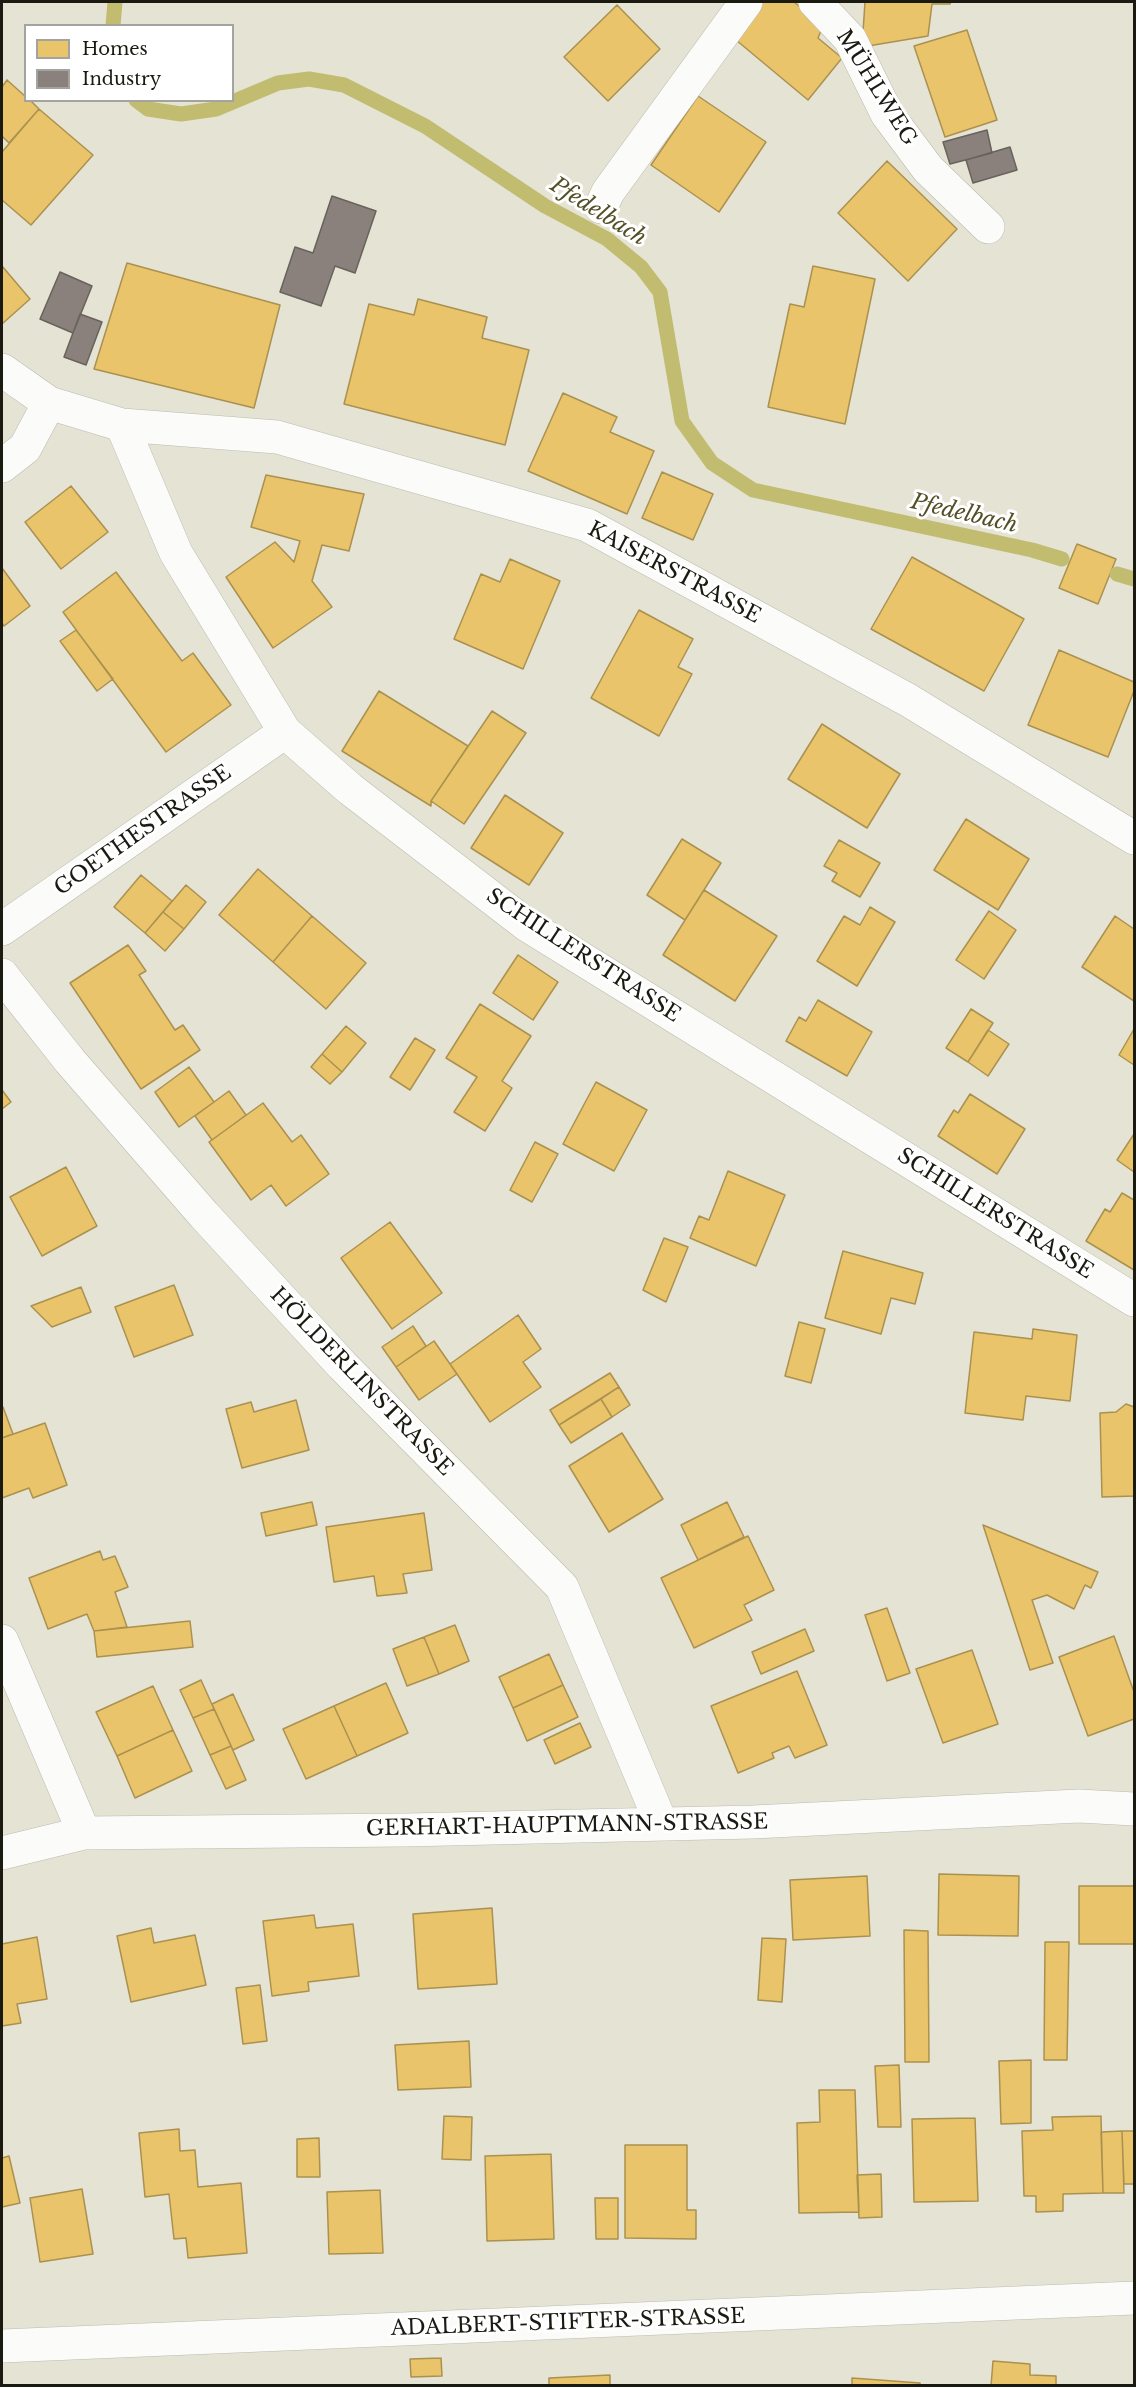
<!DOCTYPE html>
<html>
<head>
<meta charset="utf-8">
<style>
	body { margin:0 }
	#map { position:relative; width:1136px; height:2387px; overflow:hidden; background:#e4e3d4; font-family:"Libre Baskerville",serif }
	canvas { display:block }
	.frame { position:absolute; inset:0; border:3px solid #1a1a10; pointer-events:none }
	.legend { position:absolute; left:24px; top:24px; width:210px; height:78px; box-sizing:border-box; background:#fff; border:2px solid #a3a39f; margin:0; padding:8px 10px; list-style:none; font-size:18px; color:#1a1a10 }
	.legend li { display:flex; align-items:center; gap:12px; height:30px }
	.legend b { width:30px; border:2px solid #a3a39f }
</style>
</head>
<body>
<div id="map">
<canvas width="1136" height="2387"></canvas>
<div class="frame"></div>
<ul class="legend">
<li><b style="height:16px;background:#e9c46a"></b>Homes</li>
<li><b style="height:16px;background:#8a817c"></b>Industry</li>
</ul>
</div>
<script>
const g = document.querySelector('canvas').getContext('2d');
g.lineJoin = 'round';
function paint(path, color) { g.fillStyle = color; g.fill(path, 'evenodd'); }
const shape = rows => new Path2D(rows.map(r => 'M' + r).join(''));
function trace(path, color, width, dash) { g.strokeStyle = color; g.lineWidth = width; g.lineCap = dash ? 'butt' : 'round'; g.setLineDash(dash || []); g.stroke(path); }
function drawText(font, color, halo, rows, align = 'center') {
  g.font = font + ' "Libre Baskerville",serif'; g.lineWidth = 6; g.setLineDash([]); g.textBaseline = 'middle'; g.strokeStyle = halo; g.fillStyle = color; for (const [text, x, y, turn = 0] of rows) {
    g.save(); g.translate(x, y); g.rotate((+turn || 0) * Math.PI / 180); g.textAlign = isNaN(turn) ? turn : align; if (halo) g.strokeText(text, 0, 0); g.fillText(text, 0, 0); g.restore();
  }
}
const homes = shape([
	[758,2,794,2,823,26,818,38,842,58,808,100,730,35,758,2],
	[865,2,951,2,950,4,932,4,928,36,862,47,865,2],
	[617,5,660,49,608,101,564,57,617,5],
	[967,30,997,120,945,137,914,46,967,30],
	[7,80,26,97,26,100,30,100,39,109,9,143,2,136,2,87,7,80],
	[698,96,766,142,719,212,651,165,698,96],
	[39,109,93,155,31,225,2,200,2,152,39,109],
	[887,161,957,229,908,281,838,213,887,161],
	[127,263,280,305,254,408,94,369,127,263],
	[2,266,30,299,2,324,2,266],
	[813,266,875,279,845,424,768,407,790,304,804,307,813,266],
	[418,299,487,317,482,338,529,350,505,445,344,404,369,304,414,315,418,299],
	[563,393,617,417,610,432,654,451,627,514,528,471,563,393],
	[662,472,713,494,693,540,642,518,662,472],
	[266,475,364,494,349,551,322,545,312,581,332,607,273,648,226,577,275,542,294,562,300,541,251,527,266,475],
	[71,486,108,532,61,569,25,522,71,486],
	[1077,544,1116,559,1098,604,1059,588,1077,544],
	[912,557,1024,619,984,691,871,629,912,557],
	[510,559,560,581,523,669,454,639,481,574,500,582,510,559],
	[2,568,30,606,4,626,2,623,2,568],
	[116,572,182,661,193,653,231,705,166,752,63,612,116,572],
	[639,610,693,639,678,667,692,674,659,736,591,698,639,610],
	[76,630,113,679,97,691,60,641,76,630],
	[1059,650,1134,682,1134,691,1108,757,1028,725,1059,650],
	[379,691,468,746,431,801,431,806,342,751,379,691],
	[492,711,526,733,464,824,431,801,492,711],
	[822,724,900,774,867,828,788,779,822,724],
	[505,795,563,833,529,885,471,848,505,795],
	[966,819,1029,859,998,910,934,870,966,819],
	[682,839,721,863,685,920,647,895,682,839],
	[839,840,880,863,860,897,832,881,837,873,824,866,839,840],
	[258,869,312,916,273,962,219,915,258,869],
	[141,875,172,901,145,933,114,907,141,875],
	[186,885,206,902,184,929,163,912,186,885],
	[704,890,777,936,735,1001,663,955,704,890],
	[870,907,895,922,857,986,817,961,844,916,860,925,870,907],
	[989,911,1016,930,984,979,956,960,989,911],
	[163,912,184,929,165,951,145,933,163,912],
	[312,916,366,963,326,1009,273,962,312,916],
	[1115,916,1134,929,1134,1001,1082,967,1115,916],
	[128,945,146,971,139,975,175,1030,183,1025,200,1050,141,1089,70,983,128,945],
	[518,955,558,982,533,1020,493,993,518,955],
	[818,1000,872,1032,847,1076,786,1041,799,1017,806,1021,818,1000],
	[480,1004,531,1036,502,1081,512,1088,485,1131,454,1112,477,1077,446,1058,480,1004],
	[971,1009,993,1023,968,1062,946,1048,971,1009],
	[346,1026,366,1043,342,1072,322,1054,346,1026],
	[1134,1029,1134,1065,1119,1055,1134,1029],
	[988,1030,1009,1044,988,1076,968,1062,988,1030],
	[415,1038,435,1050,410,1090,390,1077,415,1038],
	[322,1054,342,1072,330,1084,311,1067,322,1054],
	[189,1067,214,1102,179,1127,155,1092,189,1067],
	[596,1082,647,1110,614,1171,563,1144,596,1082],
	[2,1090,11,1102,2,1109,2,1090],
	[229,1091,246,1115,212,1140,195,1116,229,1091],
	[970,1094,1025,1129,997,1174,938,1136,954,1110,958,1113,970,1094],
	[263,1103,292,1142,301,1135,329,1174,286,1206,271,1185,251,1200,209,1142,263,1103],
	[1134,1134,1134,1172,1117,1160,1134,1134],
	[535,1142,558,1154,532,1202,510,1190,535,1142],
	[66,1167,97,1226,42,1256,10,1197,66,1167],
	[728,1171,785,1195,756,1266,690,1238,699,1216,709,1220,728,1171],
	[1122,1193,1134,1200,1134,1270,1086,1241,1105,1209,1110,1212,1122,1193],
	[390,1222,442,1293,392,1329,341,1258,390,1222],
	[664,1238,688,1247,666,1302,643,1290,664,1238],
	[843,1251,923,1273,915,1304,891,1298,881,1334,825,1318,843,1251],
	[174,1285,193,1335,134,1357,115,1307,174,1285],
	[81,1287,91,1312,52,1327,31,1306,81,1287],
	[518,1315,541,1349,523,1362,541,1387,490,1422,450,1364,518,1315],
	[799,1322,825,1329,811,1383,785,1376,799,1322],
	[413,1326,426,1346,396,1367,382,1347,413,1326],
	[1033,1329,1077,1335,1070,1401,1026,1396,1023,1420,965,1413,974,1332,1032,1339,1033,1329],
	[434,1341,457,1374,419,1400,396,1367,434,1341],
	[610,1373,619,1387,559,1425,550,1410,610,1373],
	[619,1387,630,1405,612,1417,601,1399,619,1387],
	[601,1399,612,1417,571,1443,559,1425,601,1399],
	[296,1400,309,1450,242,1468,226,1409,251,1402,254,1412,296,1400],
	[1126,1404,1134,1407,1134,1496,1102,1497,1100,1413,1116,1412,1126,1404],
	[3,1407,13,1434,2,1438,2,1408,3,1407],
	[45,1423,67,1485,33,1498,29,1488,2,1498,2,1438,45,1423],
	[622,1433,663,1499,609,1532,569,1466,622,1433],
	[312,1502,317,1525,266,1536,261,1513,312,1502],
	[727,1502,744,1537,698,1560,681,1525,727,1502],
	[424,1513,432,1570,403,1574,407,1593,377,1596,374,1576,334,1582,326,1527,424,1513],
	[983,1525,1098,1572,1091,1588,1085,1585,1074,1609,1047,1595,1032,1600,1053,1663,1030,1670,983,1525],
	[748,1536,774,1590,744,1605,752,1620,694,1648,661,1578,748,1536],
	[100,1551,103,1560,115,1556,128,1587,115,1592,127,1627,94,1631,87,1614,48,1629,29,1578,100,1551],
	[887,1608,910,1673,887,1681,865,1615,887,1608],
	[190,1621,193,1647,97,1657,94,1631,190,1621],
	[455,1625,469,1661,439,1674,424,1637,455,1625],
	[805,1629,814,1651,761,1674,752,1652,805,1629],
	[1114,1636,1134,1692,1134,1719,1088,1736,1059,1657,1114,1636],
	[424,1637,439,1674,407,1686,393,1649,424,1637],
	[972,1650,998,1724,943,1743,916,1669,972,1650],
	[549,1654,563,1685,513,1708,499,1677,549,1654],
	[797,1671,827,1745,795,1758,789,1746,772,1753,774,1758,738,1773,711,1706,797,1671],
	[201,1680,214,1709,193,1718,180,1690,201,1680],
	[386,1683,408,1733,357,1756,334,1706,386,1683],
	[563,1685,578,1717,527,1741,513,1708,563,1685],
	[153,1686,173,1730,117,1756,96,1712,153,1686],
	[233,1694,254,1740,233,1750,212,1704,233,1694],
	[334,1706,357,1756,306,1779,283,1729,334,1706],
	[214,1709,231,1746,210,1755,193,1718,214,1709],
	[580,1723,591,1747,555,1764,544,1740,580,1723],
	[173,1730,192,1771,135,1798,117,1756,173,1730],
	[231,1746,246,1780,226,1789,210,1755,231,1746],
	[939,1874,1019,1876,1018,1936,938,1935,939,1874],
	[867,1876,870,1936,793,1940,790,1880,867,1876],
	[1079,1886,1134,1886,1134,1944,1079,1944,1079,1886],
	[492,1908,497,1984,418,1989,413,1914,492,1908],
	[314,1915,316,1928,353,1924,359,1976,308,1982,309,1991,272,1996,263,1921,314,1915],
	[151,1928,154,1943,195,1935,206,1985,131,2002,117,1936,151,1928],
	[904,1930,928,1931,929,2062,905,2062,904,1930],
	[37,1937,47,1999,17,2004,21,2023,2,2026,2,1944,37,1937],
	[762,1938,786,1939,782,2002,758,2000,762,1938],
	[1045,1942,1069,1942,1067,2060,1044,2060,1045,1942],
	[260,1985,267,2041,243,2044,236,1988,260,1985],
	[469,2041,471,2087,398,2090,395,2045,469,2041],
	[1031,2060,1031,2123,1001,2124,999,2061,1031,2060],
	[899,2065,901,2127,878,2127,875,2066,899,2065],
	[819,2090,855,2090,859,2212,799,2213,797,2123,820,2122,819,2090],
	[444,2116,472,2117,471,2160,442,2159,444,2116],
	[1101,2116,1103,2193,1063,2194,1063,2211,1036,2212,1036,2196,1024,2196,1022,2131,1053,2130,1052,2117,1101,2116],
	[975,2118,978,2201,914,2202,912,2119,975,2118],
	[179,2129,180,2151,195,2150,198,2187,241,2183,247,2253,188,2258,186,2238,174,2239,169,2194,145,2197,139,2133,179,2129],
	[1122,2131,1124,2193,1103,2193,1101,2132,1122,2131],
	[1122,2131,1134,2131,1134,2184,1124,2184,1122,2131],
	[319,2138,320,2177,297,2177,297,2139,319,2138],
	[625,2145,687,2145,687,2210,696,2210,696,2239,625,2238,625,2145],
	[551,2154,554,2239,487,2241,485,2156,551,2154],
	[9,2156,20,2203,2,2207,2,2158,9,2156],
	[881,2174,882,2217,859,2218,857,2175,881,2174],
	[82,2189,93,2254,40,2262,30,2198,82,2189],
	[380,2190,383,2253,329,2254,327,2192,380,2190],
	[595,2198,618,2198,618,2239,596,2239,595,2198],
	[441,2358,442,2376,411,2377,410,2359,441,2358],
	[993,2361,1030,2364,1030,2375,1056,2376,1056,2386,991,2386,993,2361],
	[610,2375,610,2386,549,2386,549,2378,610,2375],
	[852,2378,920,2383,920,2386,852,2386,852,2378]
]);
paint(homes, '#e9c46a');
trace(homes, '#ab914f', 1.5);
const industry = shape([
	[987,130,992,153,950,164,943,142,987,130],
	[1010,147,1017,170,973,183,966,160,1010,147],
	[332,196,376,211,355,273,335,266,321,306,280,292,295,247,313,253,332,196],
	[60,272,92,286,73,333,40,319,60,272],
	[80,314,102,322,86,365,64,357,80,314]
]);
paint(industry, '#8a817c');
trace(industry, '#68625c', 1.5);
trace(shape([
	[113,26,115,2],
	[136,100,148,109,181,114,216,109,278,83,309,79,344,85,425,126,545,206,607,239,641,267,660,292,682,421,712,463,753,490,1032,550,1062,559],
	[1117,574,1134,579]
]), '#c1bc6f', 15);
const street = shape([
	[815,2,850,39,887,114,928,169,988,227],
	[601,207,608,192,746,2],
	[2,370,49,403,122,425,277,437,587,525,908,700,1134,838],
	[122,425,176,553,285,732,350,789,527,925,1134,1300],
	[2,466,25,448,49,403],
	[2,929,285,732],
	[2,975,70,1061,204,1215,342,1365,562,1587,661,1823],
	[2,1641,84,1833],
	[2,1853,84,1833,406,1830,753,1822,1079,1806,1134,1809],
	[2,2346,1134,2298]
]);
trace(street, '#bbbbaf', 34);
trace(street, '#fbfbf9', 33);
drawText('21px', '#1a1a10', '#fff', [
	["MÜHLWEG",876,88,58],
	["KAISERSTRASSE",674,573,28],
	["GOETHESTRASSE",143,831,-35],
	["SCHILLERSTRASSE",583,956,33],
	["SCHILLERSTRASSE",995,1214,32],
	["HÖLDERLINSTRASSE",361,1382,46],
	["GERHART-HAUPTMANN-STRASSE",567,1826,-1],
	["ADALBERT-STIFTER-STRASSE",568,2323,-2]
]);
drawText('italic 22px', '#535026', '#fff', [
	["Pfedelbach",598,212,32],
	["Pfedelbach",964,514,13]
]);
</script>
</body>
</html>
